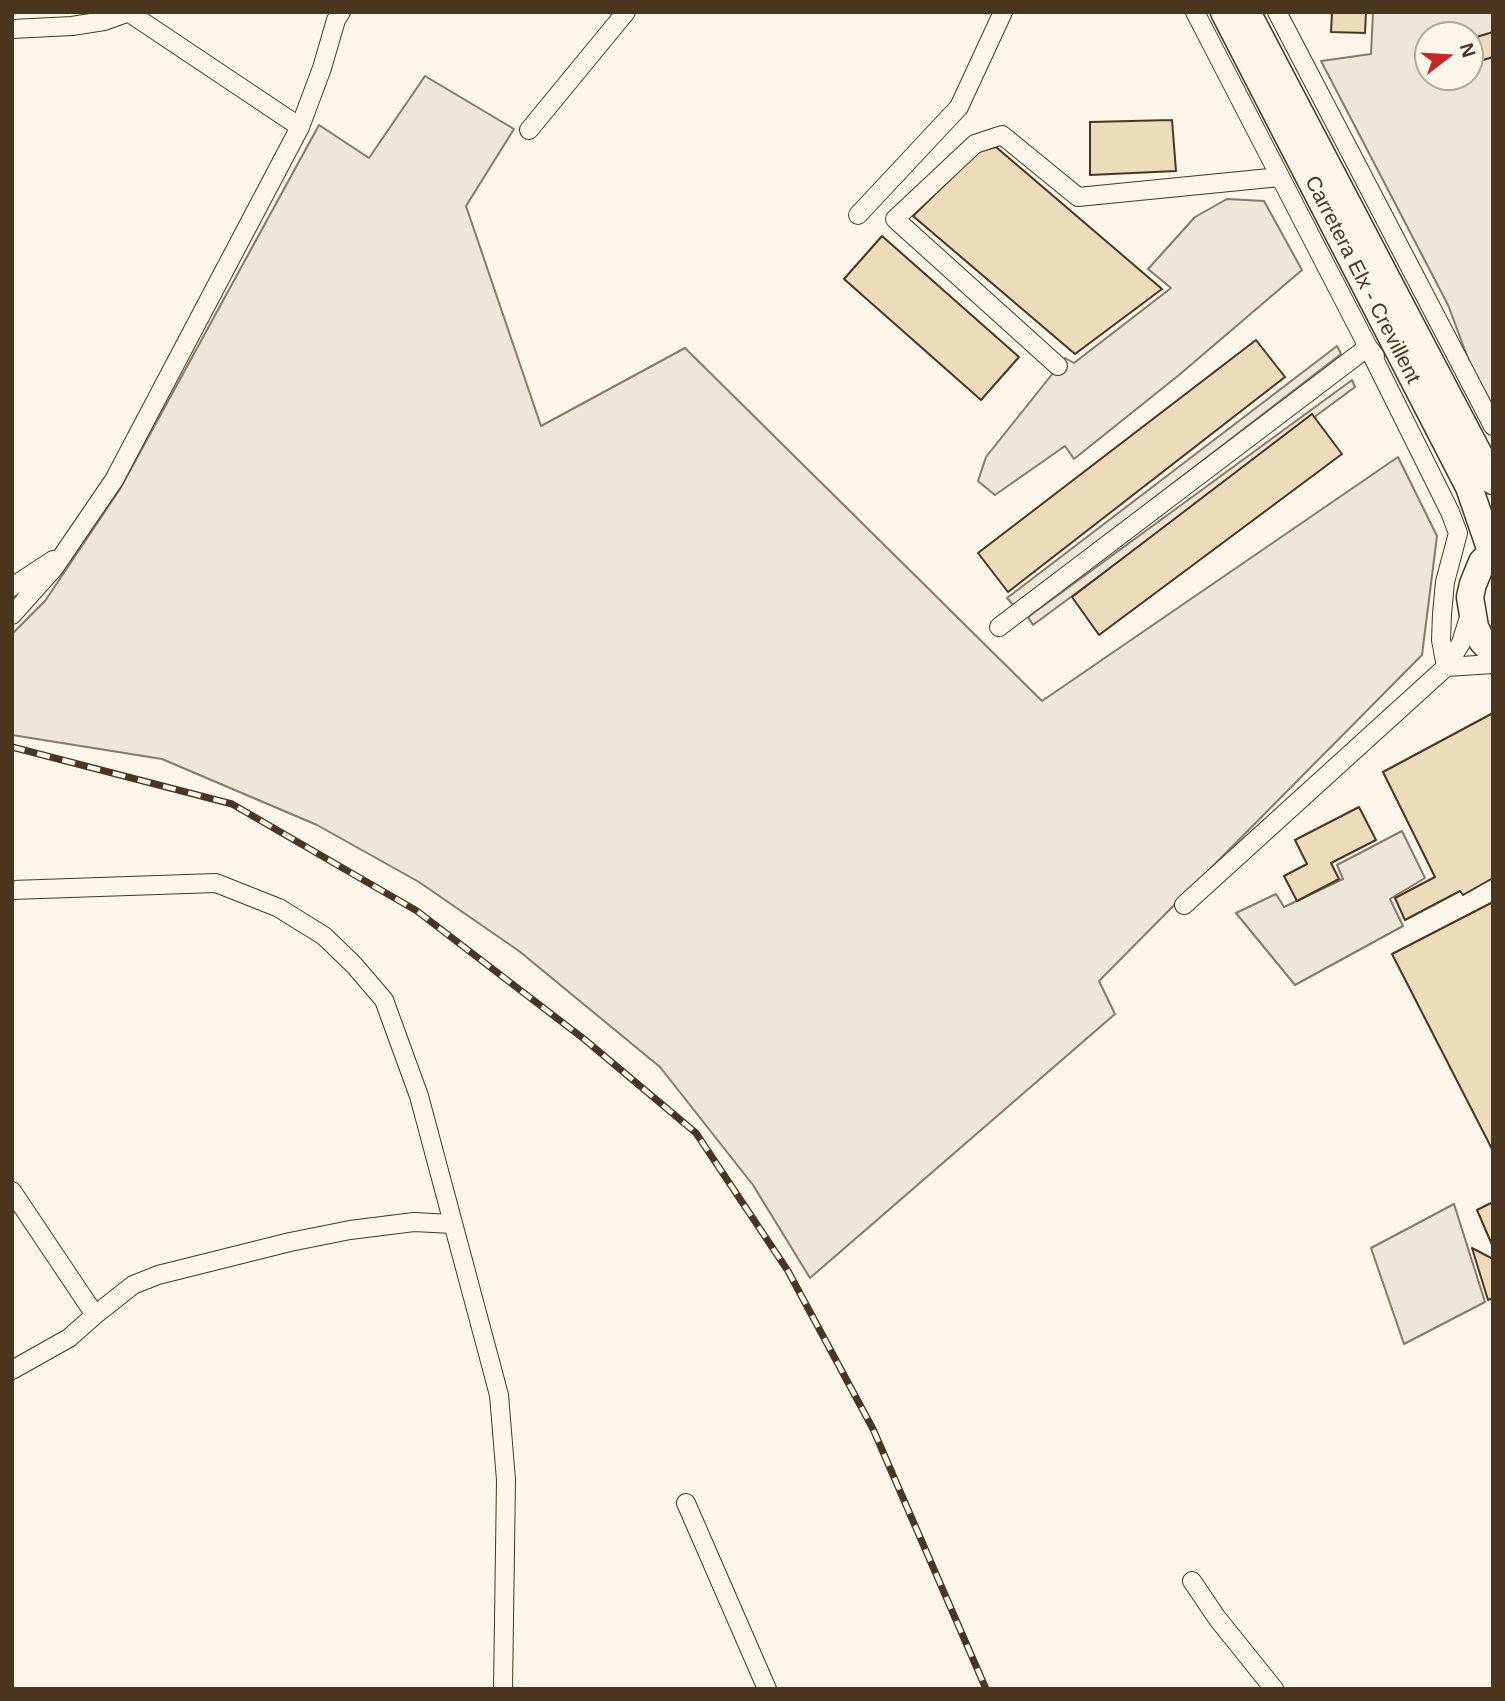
<!DOCTYPE html>
<html>
<head>
<meta charset="utf-8">
<style>
	body { margin:0 }
	#map { position:relative; width:1505px; height:1701px; overflow:hidden; background:#fbf6e9; font-family:Arial,sans-serif }
	canvas { display:block }
	.frame { position:absolute; inset:0; border:14px solid #4a3520; pointer-events:none }
	.north { position:absolute; left:1414px; top:21px; width:70px; height:70px; box-sizing:border-box; background:#fbf6e9; border:2px solid #b4a999; border-radius:50%; rotate:73deg; font-size:19px; font-weight:700; line-height:28px; text-align:center; color:#4a3520 }
	.north::after { content:''; display:block; margin:auto; width:24px; height:32px; background:#c62828; clip-path:polygon(50% 0,100% 100%,50% 72%,0 100%) }
</style>
</head>
<body>
<div id="map">
<canvas width="1505" height="1701"></canvas>
<div class="frame"></div>
<div class="north">N</div>
</div>
<script>
const g = document.querySelector('canvas').getContext('2d');
g.lineJoin = 'round';
function paint(path, color) { g.fillStyle = color; g.fill(path, 'evenodd'); }
const shape = rows => new Path2D(rows.map(r => 'M' + r).join(''));
function trace(path, color, width, dash) { g.strokeStyle = color; g.lineWidth = width; g.lineCap = dash ? 'butt' : 'round'; g.setLineDash(dash || []); g.stroke(path); }
function drawText(font, color, halo, rows, align = 'center') {
  g.font = font + ' Arial,sans-serif'; g.lineWidth = 5; g.setLineDash([]); g.textBaseline = 'middle'; g.strokeStyle = halo; g.fillStyle = color; for (const [text, x, y, turn = 0] of rows) {
    g.save(); g.translate(x, y); g.rotate((+turn || 0) * Math.PI / 180); g.textAlign = isNaN(turn) ? turn : align; if (halo) g.strokeText(text, 0, 0); g.fillText(text, 0, 0); g.restore();
  }
}
const green = shape([
	[1373,12,1493,12,1493,425,1448,305,1321,61,1371,54,1373,12],
	[1428,35,1470,35,1470,77,1428,77,1428,35],
	[425,76,514,129,466,206,541,426,685,348,1042,701,1398,457,1437,536,1422,655,1099,981,1115,1014,810,1278,753,1185,660,1067,519,951,419,882,317,825,162,759,12,735,12,634,45,601,120,489,319,125,369,158,425,76]
]);
paint(green, '#ede6d9');
trace(green, '#887966', 2);
const parking = shape([
	[1227,199,1264,201,1302,270,1179,375,1074,459,1065,446,995,495,978,481,986,457,1065,358,1074,363,1171,288,1148,269,1195,217,1227,199],
	[1337,346,1341,354,1014,606,1007,598,1337,346],
	[1352,380,1355,387,1033,625,1028,617,1352,380],
	[1402,831,1425,878,1390,899,1403,926,1295,985,1236,913,1276,894,1284,907,1343,879,1337,865,1402,831],
	[1454,1204,1485,1302,1404,1344,1371,1248,1454,1204]
]);
paint(parking, '#ede7d9');
trace(parking, '#887966', 2);
const building = shape([
	[1332,12,1366,12,1365,33,1331,32,1332,12],
	[1493,32,1493,57,1470,64,1470,39,1493,32],
	[1172,120,1176,171,1090,175,1090,122,1172,120],
	[996,147,1162,289,1075,354,913,216,978,152,996,147],
	[882,236,1019,357,981,400,844,279,882,236],
	[1256,340,1285,377,1008,592,978,553,1256,340],
	[1312,414,1342,454,1099,635,1072,597,1312,414],
	[1493,713,1493,878,1463,895,1460,891,1405,920,1395,898,1435,877,1383,772,1493,713],
	[1359,807,1376,840,1331,863,1339,879,1297,901,1284,876,1307,864,1295,840,1359,807],
	[1493,902,1493,1151,1392,954,1493,902],
	[1493,1202,1493,1247,1477,1210,1493,1202],
	[1472,1248,1493,1259,1493,1298,1488,1300,1472,1248]
]);
paint(building, '#ecdcbc');
trace(building, '#4a3520', 2);
const minor = shape([
	[128,12,300,127],
	[1195,12,1368,347,1375,356],
	[1277,12,1493,426],
	[12,29,72,26,104,21,129,12],
	[529,130,626,12],
	[858,215,959,107,1003,12],
	[1058,366,895,219,975,144,1002,135,1078,197,1280,177],
	[12,587,53,560],
	[12,615,54,568,114,480,300,127,322,68,336,20,341,12],
	[999,627,1368,347,1450,512,1458,533,1445,582,1442,614,1441,640,1446,667],
	[1446,667,1493,664],
	[12,890,216,883,279,908,324,936,354,965,384,1000,419,1096,499,1395,506,1480,503,1689],
	[1184,905,1446,667,1461,643,1471,611],
	[12,1191,95,1315],
	[12,1370,69,1338,95,1315,133,1285,158,1275,290,1242,350,1230,414,1222,452,1224],
	[686,1503,767,1689],
	[1192,1581,1217,1618,1274,1689]
]);
const highway = shape([
	[1224,12,1469,487,1491,551],
	[1247,12,1493,481],
	[1493,550,1482,562,1473,584,1470,597,1475,627,1482,641,1493,653]
]);
trace(minor, '#4a3520', 20);
trace(highway, '#4a3520', 29);
trace(minor, '#fbf6e9', 18);
trace(highway, '#fbf6e9', 26);
const rail = shape([
	[12,747,232,804,417,911,584,1039,696,1133,788,1271,873,1429,986,1689]
]);
trace(rail, '#4a3520', 7);
trace(rail, '#fbf6e9', 4.5, [13]);
drawText('21px', '#4a3520', '#fbf6e9', [
	["Carretera Elx - Crevillent",1362,280,63]
]);
</script>
</body>
</html>
